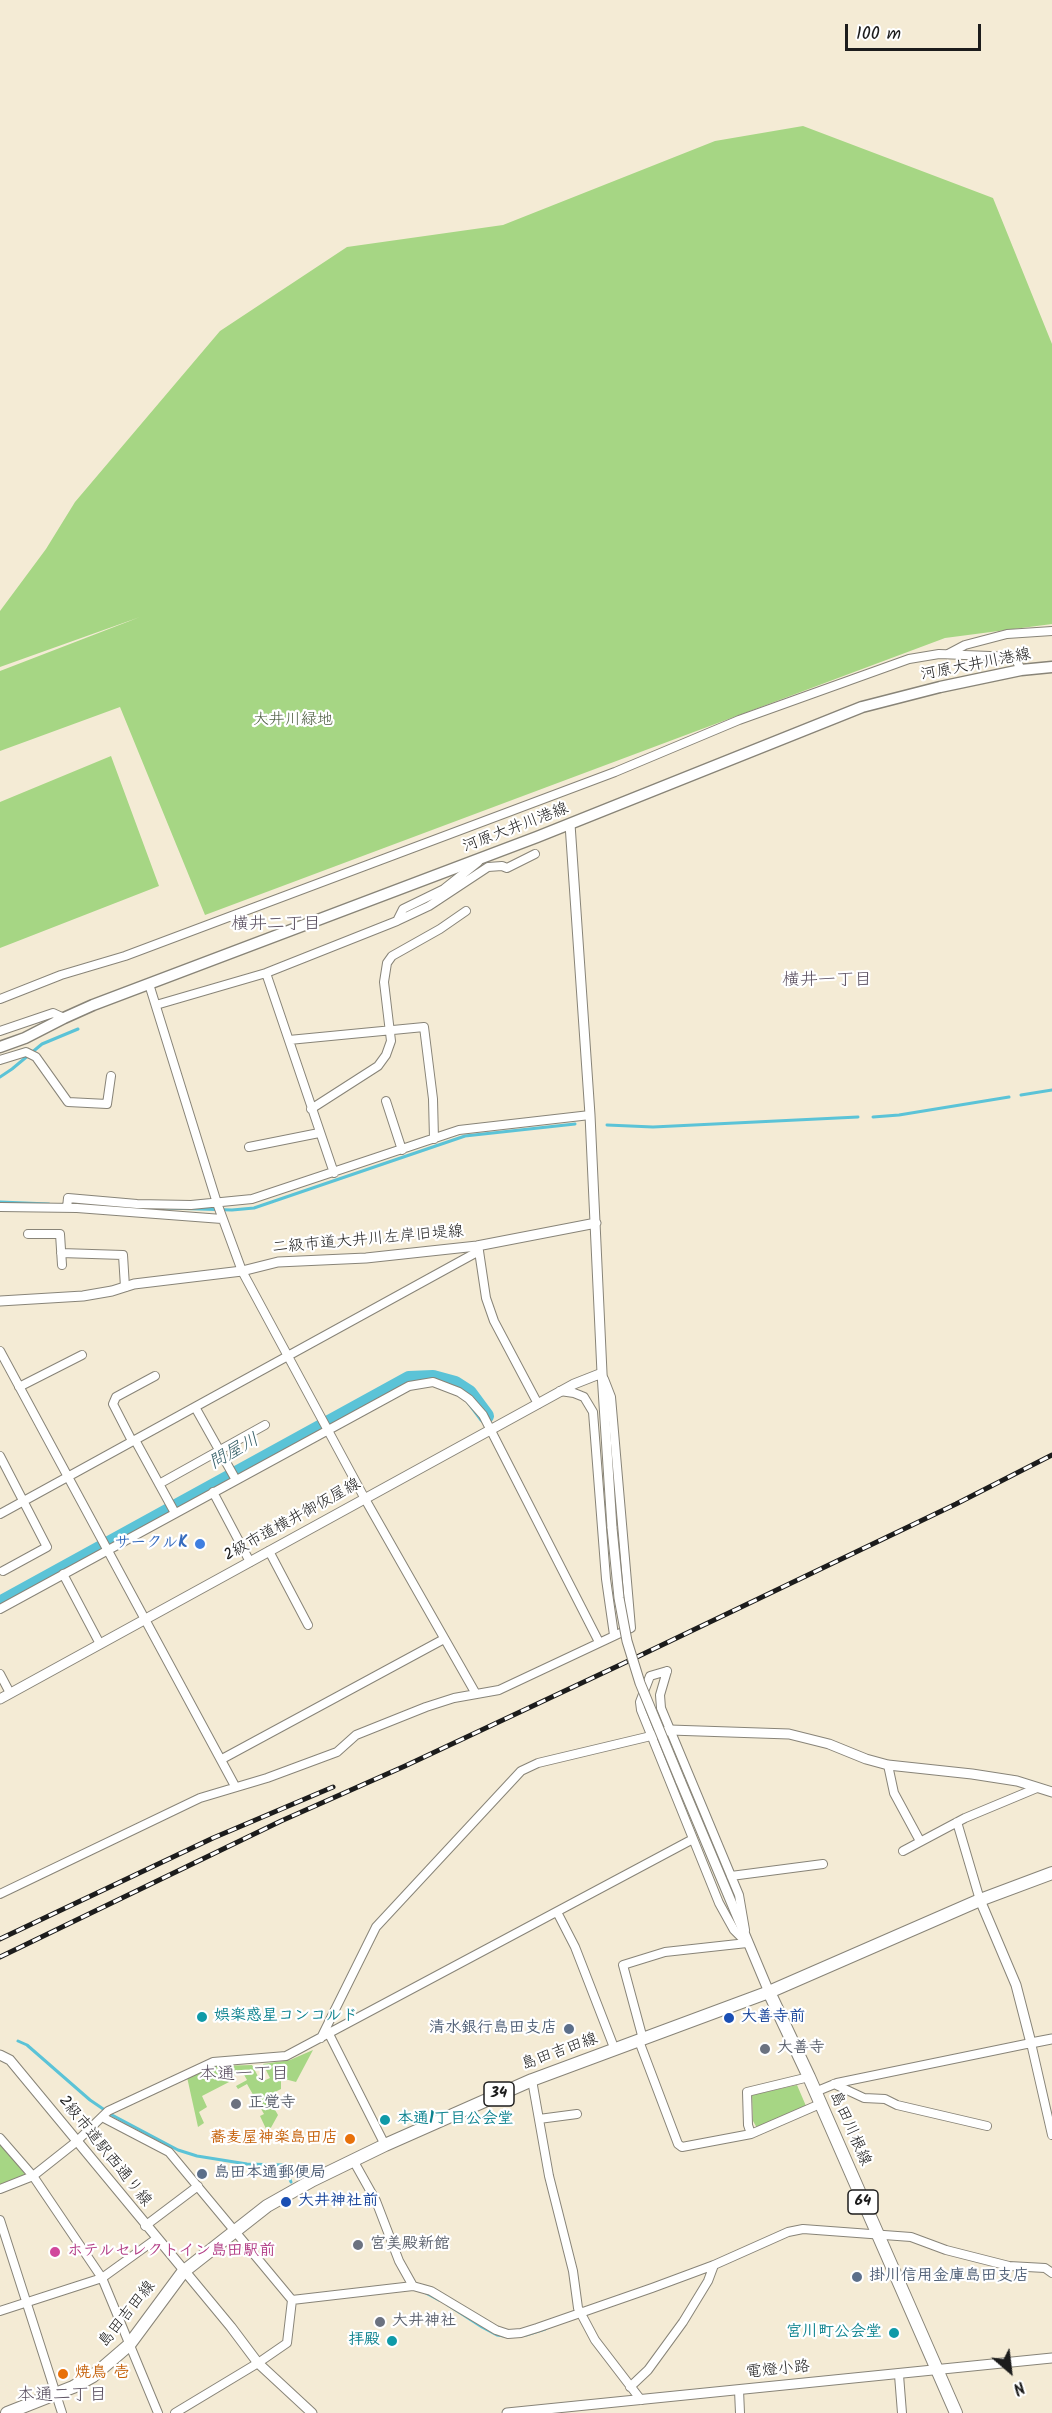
<!DOCTYPE html>
<html>
<head>
<meta charset="utf-8">
<style>
	body { margin:0 }
	#map { position:relative; width:1052px; height:2413px; overflow:hidden; background:#f4ebd5; font-family:Kalam,sans-serif }
	canvas { display:block }
	.north { position:absolute; left:980px; top:2341px; width:60px; height:60px; -webkit-text-stroke:4px #fff; paint-order:stroke; rotate:152deg; font-size:16px; font-weight:700; line-height:24px; text-align:center; color:#1c1c1c }
	.north::after { content:''; display:block; margin:auto; width:21px; height:27px; background:#1c1c1c; clip-path:polygon(50% 0,100% 100%,50% 72%,0 100%) }
	.scale { position:absolute; left:845px; top:24px; width:136px; height:27px; box-sizing:border-box; border:3px solid #1c1c1c; border-top:0; padding-left:8px; font-size:18px; line-height:21px; white-space:nowrap; color:#1c1c1c; -webkit-text-stroke:4px #fff; paint-order:stroke }
</style>
</head>
<body>
<div id="map">
<canvas width="1052" height="2413"></canvas>
<div class="north">N</div>
<div class="scale">100 m</div>
</div>
<script>
const g = document.querySelector('canvas').getContext('2d');
g.lineJoin = 'round';
function paint(path, color) { g.fillStyle = color; g.fill(path, 'evenodd'); }
const shape = rows => new Path2D(rows.map(r => 'M' + r).join(''));
function trace(path, color, width, dash) { g.strokeStyle = color; g.lineWidth = width; g.lineCap = dash ? 'butt' : 'round'; g.setLineDash(dash || []); g.stroke(path); }
function drawText(font, color, halo, rows, align = 'center') {
  g.font = font + ' Kalam,"Klee One",sans-serif'; g.lineWidth = 4.5; g.setLineDash([]); g.textBaseline = 'middle'; g.strokeStyle = halo; g.fillStyle = color; for (const [text, x, y, turn = 0] of rows) {
    g.save(); g.translate(x, y); g.rotate((+turn || 0) * Math.PI / 180); g.textAlign = isNaN(turn) ? turn : align; if (halo) g.strokeText(text, 0, 0); g.fillText(text, 0, 0); g.restore();
  }
}
paint(shape([
	[803,126,993,198,1052,344,1052,624,945,638,205,915,120,707,0,751,0,671,140,617,0,667,0,611,46,549,75,502,220,331,347,247,503,225,715,141],
	[111,756,159,886,0,948,0,802],
	[313,2050,296,2082,281,2078,281,2089,267,2096,278,2115,268,2133,260,2116,264,2114,247,2084,238,2089,236,2086,247,2080,242,2071,230,2078,231,2081,202,2096,207,2107,199,2112,204,2123,198,2127,187,2077,215,2066,252,2065,261,2082,270,2078,263,2064,290,2060],
	[797,2085,806,2106,757,2128,753,2121,752,2095],
	[0,2142,25,2171,24,2178,0,2187]
]), '#a6d684');
trace(shape([
	[0,1077,12,1069,42,1044,78,1029],
	[1021,1095,1052,1090],
	[873,1117,899,1115,1009,1097],
	[607,1125,653,1127,858,1117],
	[0,1202,49,1204],
	[103,1206,232,1210,254,1208,465,1136,575,1124],
	[18,2041,27,2045,90,2100,112,2115,178,2150,197,2156,247,2164,284,2165,291,2182],
	[424,2292,439,2300],
	[448,2305,482,2327,497,2335,504,2336],
	[526,2335,545,2329]
]), '#5bc3d7', 3);
trace(shape([
	[0,1604,409,1379,433,1378,455,1384,469,1393,486,1416]
]), '#5bc3d7', 16);
const minor = shape([
	[948,654,965,645,1007,634,1052,631],
	[397,921,429,906,488,867,502,866,507,868,535,854],
	[266,973,334,1173],
	[149,984,217,1203,242,1271,365,1499,476,1694],
	[0,999,61,975,125,956,615,772,739,720,909,659,939,654,1015,657,1021,670],
	[156,1005,266,973,397,921,403,909,444,889,478,862],
	[0,1031,53,1013,64,1018],
	[289,1040,424,1027,433,1099,434,1139],
	[0,1060,26,1052,36,1057,68,1102,107,1104,111,1076],
	[386,1101,402,1150],
	[311,1109,378,1066,386,1055,391,1041,384,982,387,963,392,956,440,929,466,911],
	[249,1147,319,1133],
	[0,1207,77,1208,222,1219],
	[67,1208,68,1198,137,1204,191,1205,252,1199,459,1130,590,1115],
	[28,1234,60,1234,62,1265],
	[479,1251,486,1298,494,1321,538,1404],
	[61,1253,123,1255,125,1287],
	[0,1351,235,1786],
	[19,1387,82,1355],
	[560,1391,574,1393,584,1397,593,1412,606,1579,614,1635],
	[195,1407,236,1480],
	[135,1440,175,1513],
	[132,1441,113,1404,116,1397,155,1376],
	[0,1456,47,1547,3,1571],
	[159,1484,265,1425],
	[213,1492,250,1562],
	[0,1514,479,1251,477,1246],
	[269,1551,308,1625],
	[63,1574,100,1644],
	[0,1609,409,1386,433,1382,459,1392,469,1399,483,1415,599,1642],
	[667,1671,650,1676,640,1702,641,1710,719,1903,734,1930,747,1943],
	[667,1671,660,1695,661,1708,739,1895,745,1930],
	[0,1674,10,1693],
	[222,1759,444,1639],
	[888,1765,894,1793,920,1841],
	[957,1822,980,1900],
	[903,1851,965,1818,1037,1788],
	[731,1876,823,1864],
	[0,1894,200,1798,267,1778,337,1752,356,1735,426,1707,454,1698,499,1690,631,1628,611,1397,604,1379],
	[557,1912,575,1947,615,2050],
	[329,2034,385,2145],
	[321,2038,376,1927,521,1771,538,1763,651,1736],
	[643,2039,623,1965,665,1952,747,1943],
	[639,2041,678,2144,682,2147,751,2134],
	[809,2077,747,2092,748,2125,751,2134,820,2104],
	[532,2080,549,2176,573,2271,578,2308,595,2340,641,2400],
	[834,2084,864,2098,885,2099,897,2105,987,2126],
	[815,2092,837,2083,1031,2043,1052,2135],
	[102,2117,169,2152,292,2300,287,2343,258,2363,175,2413],
	[539,2119,577,2114],
	[0,2138,33,2176,102,2278,158,2413],
	[353,2160,376,2201,399,2261,413,2286,431,2291,496,2330,508,2334,521,2333,537,2328,652,2288,714,2265,788,2232,803,2229,911,2237,946,2250,1009,2266,1045,2268,1052,2273],
	[0,2189,33,2176,76,2142,108,2111,213,2062,286,2056,693,1839],
	[0,2220,62,2413],
	[145,2226,198,2186],
	[292,2300,413,2286],
	[0,2311,102,2278,156,2239],
	[899,2375,902,2413],
	[630,2387,648,2370,683,2322,708,2281,714,2265],
	[739,2390,740,2413]
]);
const tertiary = shape([
	[570,824,590,1115,602,1373,612,1528],
	[0,1301,83,1296,112,1291,134,1284,242,1271,278,1262,366,1258,477,1246,596,1223],
	[0,1699,574,1384,602,1373],
	[651,1736,670,1730,789,1734,829,1744,866,1759,888,1765,972,1774,1017,1781,1052,1792],
	[680,1780,769,1992],
	[980,1900,1016,1985,1031,2043,1052,2039],
	[0,2055,10,2060,231,2327,258,2363,312,2413],
	[507,2413,1052,2358]
]);
const secondary = shape([
	[0,1047,25,1038,64,1018,93,1005,537,837,862,707,940,687,1021,670,1052,667]
]);
const primary = shape([
	[769,1992,809,2077,956,2413],
	[7,2413,73,2387,93,2376,129,2345,183,2272,267,2206,313,2180,385,2145,532,2080,769,1992,980,1900,1052,1873]
]);
trace(minor, '#888478', 10);
trace(tertiary, '#888478', 11);
trace(secondary, '#888478', 13);
trace(primary, '#888478', 14);
trace(minor, '#fff', 8);
trace(tertiary, '#fff', 9);
trace(secondary, '#fff', 10);
trace(primary, '#fff', 12);
const rail = shape([
	[0,1939,213,1838,333,1787],
	[0,1957,281,1821,405,1766,639,1656,956,1504,1052,1455]
]);
trace(rail, '#1c1c1c', 5);
trace(rail, '#fff', 3, [9]);
const tertiaryBridge = shape([
	[612,1528,619,1598,627,1641,640,1683,680,1780]
]);
trace(tertiaryBridge, '#888478', 11, []);
trace(tertiaryBridge, '#fff', 9);
for (const [x, y, r, color] of [
	[200,1544,6,"#3f7fe0"],
	[202,2017,6,"#0f9aa8"],
	[729,2018,6,"#1a4fb4"],
	[569,2029,6,"#5c6f8a"],
	[765,2049,6,"#6b7280"],
	[236,2104,6,"#6b7280"],
	[385,2120,6,"#0f9aa8"],
	[350,2139,6,"#e8710a"],
	[202,2174,6,"#5c6f8a"],
	[286,2202,6,"#1a4fb4"],
	[358,2245,6,"#6b7280"],
	[55,2252,6,"#d1479c"],
	[857,2277,6,"#5c6f8a"],
	[380,2322,6,"#6b7280"],
	[894,2333,6,"#0f9aa8"],
	[392,2341,6,"#0f9aa8"],
	[63,2374,6,"#e8710a"]
]) { const dot = new Path2D(); dot.arc(x, y, r, 0, 2 * Math.PI); g.fillStyle = color; g.fill(dot); trace(dot, '#fff', 2); }
for (const [x, y, w] of [
	[499,2094,30],
	[863,2202,30]
]) { const box = new Path2D(); box.roundRect(x - w / 2, y - 12, w, 24, 4.5); g.fillStyle = '#fff'; g.fill(box); trace(box, '#1c1c1c', 1.5); }
drawText('bold 15px', '#1c1c1c', null, [
	["34",499,2094],
	["64",863,2202]
]);
drawText('16px', '#1c1c1c', '#fff', [
	["河原大井川港線",976,666,-11],
	["河原大井川港線",516,829,-21],
	["二級市道大井川左岸旧堤線",368,1241,-5],
	["2級市道横井御仮屋線",293,1521,-29],
	["島田吉田線",560,2053,-20],
	["島田川根線",849,2129,66],
	["2級市道駅西通り線",104,2152,51],
	["島田吉田線",128,2315,-51],
	["電燈小路",778,2371,-6]
]);
drawText('16px', '#4c5d40', '#fff', [
	["大井川緑地",293,721]
]);
drawText('bold 16px', '#366cbe', '#fff', [
	["サークルK",188,1544]
], 'right');
drawText('bold 16px', '#0d838f', '#fff', [
	["娯楽惑星コンコルド",214,2017],
	["本通1丁目公会堂",397,2120],
	["宮川町公会堂",882,2333,"right"],
	["拝殿",380,2341,"right"]
], 'left');
drawText('bold 16px', '#164399', '#fff', [
	["大善寺前",741,2018],
	["大井神社前",298,2202]
], 'left');
drawText('bold 16px', '#4e5e75', '#fff', [
	["清水銀行島田支店",557,2029,"right"],
	["島田本通郵便局",214,2174],
	["掛川信用金庫島田支店",869,2277]
], 'left');
drawText('bold 16px', '#5b616d', '#fff', [
	["大善寺",777,2049],
	["正覚寺",248,2104],
	["宮美殿新館",370,2245],
	["大井神社",392,2322]
], 'left');
drawText('bold 16px', '#c56008', '#fff', [
	["蕎麦屋神楽島田店",338,2139],
	["焼鳥 壱",75,2374,"left"]
], 'right');
drawText('bold 16px', '#b23c85', '#fff', [
	["ホテルセレクトイン島田駅前",67,2252]
], 'left');
drawText('18px', '#594e5f', '#fff', [
	["横井二丁目",276,926],
	["横井一丁目",827,982],
	["本通一丁目",244,2076],
	["本通二丁目",62,2397]
]);
drawText('italic 18px', '#355f67', '#fff', [
	["問屋川",235,1453,-29]
]);
</script>
</body>
</html>
